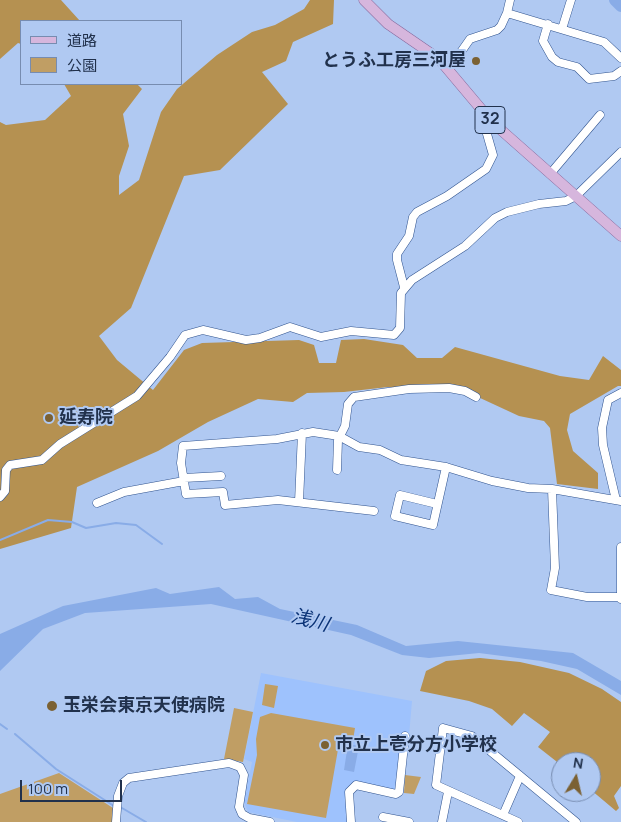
<!DOCTYPE html>
<html>
<head>
<meta charset="utf-8">
<style>
	body { margin:0 }
	#map { position:relative; width:621px; height:822px; overflow:hidden; background:#b0c9f2; font-family:Manrope,"Noto Sans JP",sans-serif }
	canvas { display:block }
	.legend { position:absolute; left:20px; top:20px; width:162px; height:65px; box-sizing:border-box; background:#b0c9f2; border:1px solid #778cb0; margin:0; padding:6px 9px; list-style:none; font-size:15px; color:#21314c }
	.legend li { display:flex; align-items:center; gap:10px; height:25px }
	.legend b { width:25px; border:1px solid #778cb0 }
	.north { position:absolute; left:551px; top:752px; width:50px; height:50px; box-sizing:border-box; background:#b0c9f2; border:1px solid #778cb0; border-radius:50%; rotate:9deg; font-size:14px; font-weight:700; line-height:20px; text-align:center; color:#21314c }
	.north::after { content:''; display:block; margin:auto; width:18px; height:22px; background:#7b6133; clip-path:polygon(50% 0,100% 100%,50% 72%,0 100%) }
	.scale { position:absolute; left:20px; top:780px; width:102px; height:22px; box-sizing:border-box; border:2px solid #21314c; border-top:0; padding-left:6px; font-size:15px; line-height:18px; white-space:nowrap; color:#21314c; -webkit-text-stroke:4px #b0c9f2; paint-order:stroke }
</style>
</head>
<body>
<div id="map">
<canvas width="621" height="822"></canvas>
<ul class="legend">
<li><b style="height:6px;background:#d6b6dd"></b>道路</li>
<li><b style="height:14px;background:#c09e64"></b>公園</li>
</ul>
<div class="north">N</div>
<div class="scale">100 m</div>
</div>
<script>
const g = document.querySelector('canvas').getContext('2d');
g.lineJoin = 'round';
function paint(path, color) { g.fillStyle = color; g.fill(path, 'evenodd'); }
const shape = rows => new Path2D(rows.map(r => 'M' + r).join(''));
function trace(path, color, width, dash) { g.strokeStyle = color; g.lineWidth = width; g.lineCap = dash ? 'butt' : 'round'; g.setLineDash(dash || []); g.stroke(path); }
function drawText(font, color, halo, rows, align = 'center') {
  g.font = font + ' Manrope,"Noto Sans JP",sans-serif'; g.lineWidth = 4; g.setLineDash([]); g.textBaseline = 'middle'; g.strokeStyle = halo; g.fillStyle = color; for (const [text, x, y, turn = 0] of rows) {
    g.save(); g.translate(x, y); g.rotate((+turn || 0) * Math.PI / 180); g.textAlign = isNaN(turn) ? turn : align; if (halo) g.strokeText(text, 0, 0); g.fillText(text, 0, 0); g.restore();
  }
}
paint(shape([
	[261,673,412,701,409,736,405,736,399,792,356,785,350,789,351,822,297,822,248,812,244,802,252,762,244,759]
]), '#9ec2fd');
paint(shape([
	[265,684,278,686,274,708,262,705],
	[234,708,253,712,243,762,224,759],
	[271,713,355,728,353,740,340,738,326,818,247,804,257,755,256,739,260,717],
	[59,773,113,808,112,822,0,822,0,794],
	[405,775,421,777,414,794,404,793]
]), '#c09e64');
paint(shape([
	[0,0,61,0,80,21,21,21,21,44,18,43,0,59],
	[310,0,334,0,333,24,293,42,286,61,262,72,288,104,220,170,184,176,131,308,99,336,117,360,153,390,184,350,202,343,299,340,314,345,319,363,336,363,341,340,364,339,403,345,417,358,442,358,455,347,560,376,589,380,603,356,621,370,621,386,618,386,570,414,567,430,573,451,598,473,598,489,557,484,550,428,544,421,519,416,465,391,388,387,344,392,307,393,293,402,258,399,208,422,158,451,77,487,71,528,0,549,0,122,6,125,45,120,71,96,64,84,137,84,142,89,123,114,129,146,119,176,119,195,139,180,161,112,177,89,217,55,252,32,275,25,304,9],
	[480,658,520,662,569,673,602,689,621,702,621,786,614,796,619,808,616,811,591,790,591,762,561,762,561,765,538,747,550,732,524,713,512,726,492,709,469,701,420,691,426,671,446,661]
]), '#b59151');
paint(shape([
	[219,587,235,599,258,597,280,609,357,625,406,646,458,641,573,653,621,681,621,695,577,669,541,661,479,653,429,658,402,655,351,635,211,604,85,613,43,629,0,671,0,634,63,606,156,588,170,594],
	[348,744,359,746,354,772,344,770]
]), '#89ace7');
trace(shape([
	[0,540,48,520,72,522,86,528,116,523,136,525,162,544],
	[0,724,7,729],
	[15,734,56,769,114,806],
	[122,808,146,822]
]), '#89ace7', 2);
trace(shape([
	[615,0,621,6]
]), '#89ace7', 12);
const minor = shape([
	[507,13,510,0],
	[548,24,543,41,552,57,558,62,577,67,589,79,614,76,621,71],
	[562,29,571,0],
	[449,69,470,39,497,30,501,26,507,13,604,42,621,58],
	[550,174,600,115],
	[404,287,397,260,397,254,409,236,413,217,417,212,447,196,486,169,493,155,487,134,492,122],
	[337,470,338,440,345,426,348,404,354,397,409,389,449,388,465,391,476,397],
	[184,478,221,476],
	[552,489,555,568,551,590,587,597,621,597],
	[0,497,5,491,6,470,10,465,42,460,60,444,137,396,170,357,185,335,203,330,246,340,260,338,290,327,321,337,351,331,394,335,400,328,401,293,412,280,465,246,495,218,507,212,539,204,566,201,576,196,621,152],
	[616,500,603,445,602,428,608,400,621,393],
	[299,502,302,433],
	[97,503,124,492,184,481],
	[437,504,400,495,395,516,433,525,446,467],
	[374,511,278,500,225,505,223,492,186,494,181,463,183,446,277,439,313,432,339,436,359,447,380,450,401,460,446,467,492,481,528,488,552,489,621,501],
	[621,547,621,599],
	[503,815,520,776],
	[383,817,409,822],
	[116,822,118,796,123,783,129,778,229,763,240,767,244,775,239,807,242,814,249,818,270,822],
	[351,822,349,792,356,785,396,794,399,792,405,736],
	[442,822,448,792],
	[518,822,436,785,443,728,472,736,576,822]
]);
const major = shape([
	[364,0,388,24,439,59,492,122,621,236]
]);
trace(minor, '#31548f', 9);
trace(major, '#85689c', 11);
trace(minor, '#fff', 8);
trace(major, '#d6b6dd', 10);
for (const [x, y, r, color] of [
	[476,61,5,"#7b6133"],
	[49,418,5,"#7b6133"],
	[52,706,6,"#7b6133"],
	[325,745,5,"#7b6133"]
]) { const dot = new Path2D(); dot.arc(x, y, r, 0, 2 * Math.PI); g.fillStyle = color; g.fill(dot); trace(dot, '#b0c9f2', 2); }
for (const [x, y, w] of [
	[490,120,30]
]) { const box = new Path2D(); box.roundRect(x - w / 2, y - 13.5, w, 27, 4); g.fillStyle = '#b0c9f2'; g.fill(box); trace(box, '#21314c', 1); }
drawText('bold 16px', '#21314c', null, [
	["32",490,120]
]);
drawText('bold 18px', '#21314c', '#b0c9f2', [
	["とうふ工房三河屋",466,61,"right"],
	["延寿院",59,418],
	["玉栄会東京天使病院",63,706],
	["市立上壱分方小学校",335,745]
], 'left');
drawText('italic 19px', '#0b3377', '#b0c9f2', [
	["浅川",310,621,15]
]);
</script>
</body>
</html>
